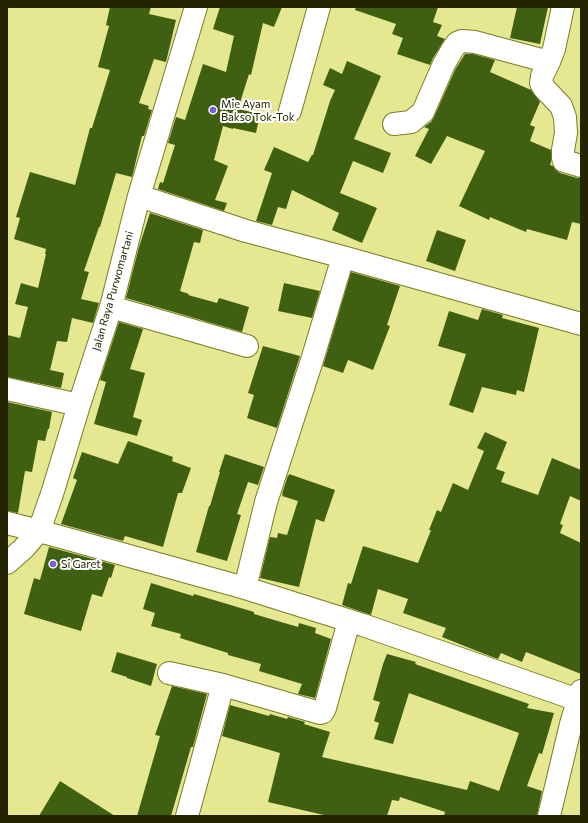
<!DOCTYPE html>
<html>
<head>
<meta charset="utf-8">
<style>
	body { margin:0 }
	#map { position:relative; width:588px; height:823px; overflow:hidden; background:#e5e891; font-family:Commissioner,sans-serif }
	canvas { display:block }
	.frame { position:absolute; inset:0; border:8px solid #242401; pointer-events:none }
</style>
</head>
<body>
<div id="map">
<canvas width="588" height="823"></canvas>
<div class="frame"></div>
</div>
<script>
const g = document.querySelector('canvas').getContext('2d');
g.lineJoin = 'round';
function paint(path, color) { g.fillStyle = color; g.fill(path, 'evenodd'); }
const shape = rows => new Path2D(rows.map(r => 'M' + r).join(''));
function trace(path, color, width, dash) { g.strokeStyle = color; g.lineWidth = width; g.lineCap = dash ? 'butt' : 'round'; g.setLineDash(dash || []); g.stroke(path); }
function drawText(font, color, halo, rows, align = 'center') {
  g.font = font + ' Commissioner,sans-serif'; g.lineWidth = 4; g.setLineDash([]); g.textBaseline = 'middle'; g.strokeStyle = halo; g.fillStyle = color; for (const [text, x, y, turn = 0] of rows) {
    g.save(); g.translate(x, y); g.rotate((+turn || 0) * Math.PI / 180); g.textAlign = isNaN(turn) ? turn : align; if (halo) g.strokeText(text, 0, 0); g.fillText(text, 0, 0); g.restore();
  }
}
paint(shape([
	[110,7,151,7,149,14,176,20,166,62,154,59,139,103,149,106,148,109,152,110,144,136,142,136,132,177,116,173,100,227,99,227,84,271,89,272,81,299,99,303,93,323,72,318,67,342,57,341,50,370,64,373,61,388,7,377,7,335,20,338,28,307,15,304,21,283,38,288,46,254,45,254,46,249,14,239,20,218,16,217,30,172,75,185,90,128,92,128,110,70,98,67,109,26,106,25],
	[220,7,282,7,274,27,263,23,251,75,249,74,238,109,260,114,256,133,233,128,233,129,223,126,214,160,228,166,215,200,227,203,224,211,158,189,160,182,163,183,175,145,168,143,176,117,185,120,203,64,226,72,234,36,213,29],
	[356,7,438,7,433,22,442,25,437,36,445,39,433,58,430,65,397,54,403,38,392,34,396,24,355,10],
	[517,7,548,7,540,44,510,38],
	[465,54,473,54,495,60,490,72,531,90,540,102,530,125,535,127,530,141,551,150,551,162,550,165,553,166,556,170,560,173,577,178,581,178,581,224,572,222,567,240,527,229,526,232,490,217,489,220,459,206,485,151,447,136,431,164,415,156,429,129,424,127,431,122,434,117,455,70],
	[347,61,381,76,354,139,391,153,383,173,353,161,340,193,377,208,362,243,332,230,339,213,292,190,286,209,278,207,272,225,256,221,272,173,264,170,274,147,308,162,312,155,313,155,330,101,335,90,323,85,330,68,342,74],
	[150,213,203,230,200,243,194,242,180,291,189,294,188,295,217,303,219,298,249,307,242,332,126,298,139,247],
	[437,230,466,240,455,271,426,261],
	[351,272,400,286,387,325,390,326,373,370,348,360,343,373,323,366],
	[284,283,320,291,312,318,278,311],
	[482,309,503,315,502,318,539,328,524,392,517,390,516,395,482,387,473,413,449,405,466,354,438,346,449,311,478,320],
	[119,322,143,329,130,369,145,373,133,417,142,420,137,436,94,424,106,382,100,380],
	[263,346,300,356,277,428,247,418,254,395,248,393],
	[7,402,52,412,49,429,48,429,45,441,38,440,32,472,25,471,18,513,7,511],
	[485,432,507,442,496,469,505,472,501,482,538,495,552,458,581,470,581,501,570,496,560,524,563,525,560,533,581,543,581,674,526,652,522,662,501,653,498,659,482,653,442,637,446,628,403,613,408,599,378,589,371,615,342,605,348,583,351,584,363,546,418,563,431,530,429,530,437,510,441,512,453,483,468,490,484,451,477,448],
	[128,441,173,457,172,461,191,468,182,493,178,493,163,547,125,536,123,541,61,524,77,480,73,478,82,452,118,464],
	[225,454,264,467,258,485,248,482,237,514,241,515,227,561,196,552,209,506,210,506,220,472,219,472],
	[289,474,335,490,324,522,316,519,299,587,260,578,270,537,277,538,278,533,287,535,298,501,282,496,283,494,282,494,288,475,289,476],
	[49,547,115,565,111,578,109,577,102,597,92,594,81,631,24,614,34,578,40,580],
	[151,583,193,596,194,594,254,612,254,614,298,627,299,623,316,628,315,633,331,639,315,698,298,694,302,684,259,671,261,664,228,655,228,653,180,638,181,634,151,626,155,613,143,609],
	[117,652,157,664,151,686,127,678,127,677,111,672],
	[387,654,416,662,415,664,529,704,527,708,554,713,542,754,539,753,527,786,542,791,537,816,444,816,445,812,400,797,399,801,392,800,387,816,328,816,268,802,280,753,222,736,230,705,269,716,270,714,287,719,288,717,305,722,304,724,330,732,322,757,467,790,470,781,499,791,519,733,409,693,393,744,374,739,379,723,374,721,380,702,373,700,383,664],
	[172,686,207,694,193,747,191,747,171,816,137,816,160,736,155,735],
	[60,781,115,816,39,816]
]), '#3f6011');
const minor = shape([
	[549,62,542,76,541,83,544,88,561,106,565,117,566,133,563,150,563,158,564,161,581,166],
	[290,111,319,7],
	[394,124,411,122,423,112,444,64,452,50,457,43,462,41,475,42,549,62,554,49,563,7],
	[139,196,246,231,343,257,581,324],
	[111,307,247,346],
	[7,389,79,405],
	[7,523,39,531,245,588,363,625,581,701],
	[7,563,23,549,39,531,52,494,79,405,111,307,139,196,196,7],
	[245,588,266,502,313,357,343,257],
	[169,673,223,685,320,713,323,712,325,708,349,621],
	[187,816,223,685],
	[549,816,571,724,581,691]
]);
trace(minor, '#7a7b23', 24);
trace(minor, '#fff', 22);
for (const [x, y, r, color] of [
	[213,110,4,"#7a5ed8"],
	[53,564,4,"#7a5ed8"]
]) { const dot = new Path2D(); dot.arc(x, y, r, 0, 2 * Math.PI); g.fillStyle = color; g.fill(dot); trace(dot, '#fff', 1.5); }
drawText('11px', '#242401', '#fff', [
	["Mie Ayam",221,104],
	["Bakso Tok-Tok",221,117],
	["Si Garet",61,564]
], 'left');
drawText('11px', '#242401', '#fff', [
	["Jalan Raya Purwomartani",113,291,-74]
]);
</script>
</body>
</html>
